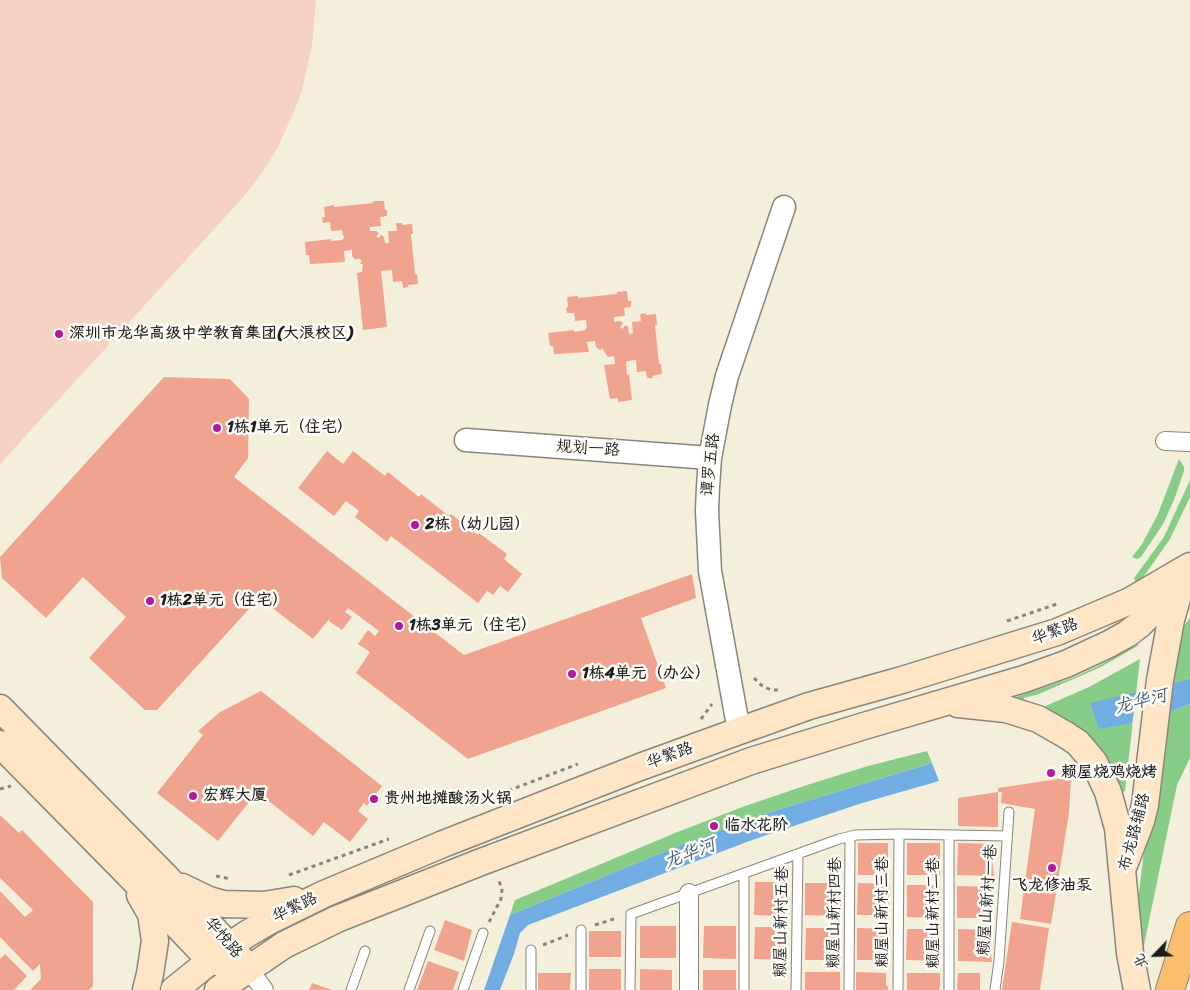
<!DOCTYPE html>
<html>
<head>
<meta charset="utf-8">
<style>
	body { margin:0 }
	#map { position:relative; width:1190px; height:990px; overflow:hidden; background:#f4efdb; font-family:Sriracha,"LXGW WenKai TC",sans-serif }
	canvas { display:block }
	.north { position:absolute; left:1130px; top:930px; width:50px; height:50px; -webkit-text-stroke:4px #fdfcf7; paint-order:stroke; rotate:246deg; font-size:14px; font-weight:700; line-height:20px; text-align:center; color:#1c1c1c }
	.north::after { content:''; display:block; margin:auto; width:18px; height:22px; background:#1c1c1c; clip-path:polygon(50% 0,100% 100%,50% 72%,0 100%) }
</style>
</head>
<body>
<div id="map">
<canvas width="1190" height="990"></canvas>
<div class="north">北</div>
</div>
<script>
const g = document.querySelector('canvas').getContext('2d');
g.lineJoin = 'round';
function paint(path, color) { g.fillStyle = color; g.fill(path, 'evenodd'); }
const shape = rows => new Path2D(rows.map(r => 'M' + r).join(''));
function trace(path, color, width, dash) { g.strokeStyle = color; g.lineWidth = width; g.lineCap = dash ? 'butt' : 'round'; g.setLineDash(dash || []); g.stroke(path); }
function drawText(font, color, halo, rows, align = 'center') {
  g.font = font + ' Sriracha,"LXGW WenKai TC",sans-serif'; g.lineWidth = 5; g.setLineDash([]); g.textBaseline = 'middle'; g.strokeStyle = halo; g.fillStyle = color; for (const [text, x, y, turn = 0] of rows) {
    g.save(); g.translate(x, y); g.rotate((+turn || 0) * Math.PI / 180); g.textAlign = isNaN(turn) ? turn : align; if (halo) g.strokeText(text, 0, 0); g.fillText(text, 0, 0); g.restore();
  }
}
paint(shape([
	[0,0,316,0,312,46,302,90,295,109,278,147,266,167,253,185,237,204,0,464]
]), '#f5d2c3');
paint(shape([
	[1179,459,1184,467,1184,471,1174,500,1163,524,1141,557,1137,559,1132,557,1142,544,1158,514],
	[1190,480,1190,497,1170,539,1137,586,1134,578,1164,537],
	[1190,618,1190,678,1171,684,1178,634],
	[1138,644,1139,645,1134,648,1101,667,1039,694,1024,698,1023,703,1013,698,1072,678,1100,665],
	[1140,659,1125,791,1118,794,1041,708,1089,687],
	[1190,704,1190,758,1177,785,1142,955,1136,919,1143,859,1163,756,1167,713],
	[927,751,932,763,774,811,681,845,510,915,515,900,675,833,745,806,810,784,868,766]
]), '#88cd87');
paint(shape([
	[1190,678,1190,704,1167,713,1132,723,1099,729,1090,703,1171,684],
	[932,763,939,781,859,804,752,840,528,925,520,933,514,954,500,990,484,990,510,915,681,845,774,811]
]), '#71ade3');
paint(shape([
	[1172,681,1167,716,1132,726,1137,689]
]), '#f4efdb');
paint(shape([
	[373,201,384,201,385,210,387,210,387,216,380,217,381,226,370,227,370,231,376,231,379,233,376,237,379,238,381,235,384,237,385,243,389,243,388,231,397,231,396,223,402,223,402,225,412,224,413,234,411,234,415,274,417,274,418,284,408,285,408,287,403,288,402,281,393,282,392,270,381,271,387,327,363,330,357,273,362,272,363,265,360,263,362,261,358,258,356,260,352,256,352,250,344,251,345,262,310,264,309,255,306,255,305,242,331,239,331,241,342,240,344,238,342,230,331,231,330,222,323,223,322,217,325,217,324,207,334,205,334,207,373,203],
	[627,291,628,301,631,301,631,307,624,308,625,316,614,317,614,322,620,321,623,323,620,327,623,329,625,325,628,327,629,334,633,333,632,322,641,321,640,314,646,313,646,315,656,314,657,325,655,325,659,364,661,364,662,374,652,376,653,378,647,378,646,371,637,372,636,360,627,361,626,363,627,375,629,374,632,400,618,402,618,398,610,399,604,365,615,364,614,356,608,357,602,348,600,350,596,347,595,341,587,342,589,352,554,354,553,346,550,346,548,333,574,330,574,332,586,330,585,329,587,328,586,320,575,321,574,313,567,313,566,308,568,307,567,297,578,296,578,298,617,294,617,292],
	[164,377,230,379,249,399,248,458,234,477,464,655,692,574,696,598,641,618,666,688,468,759,356,673,370,652,358,644,368,630,375,636,379,631,348,608,345,612,352,617,342,630,329,621,330,618,313,639,259,598,157,710,145,710,89,658,126,617,83,577,46,618,2,578,0,557],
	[327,451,343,464,353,451,385,476,388,472,419,497,421,494,449,516,451,514,478,535,479,533,507,554,504,559,522,574,508,592,500,586,493,595,487,591,478,603,391,536,387,542,355,517,359,511,346,501,334,516,298,488],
	[261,691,382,786,367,806,364,803,358,811,368,819,350,842,324,822,313,836,257,792,218,841,157,793,203,735,198,731,220,712],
	[1071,777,1069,813,1051,924,1020,919,1035,809,1001,803,1002,792,998,792,998,788],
	[998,792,998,827,958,826,958,798],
	[0,815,19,833,22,830,93,902,93,986,89,990,30,990,41,979,40,964,33,971,0,937,0,891,25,917,33,910,0,878],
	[858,843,888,843,888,875,858,875],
	[907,843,940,843,940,875,907,875],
	[958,843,995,844,995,857,992,858,994,876,957,875],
	[755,882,787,882,787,916,754,915],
	[805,883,841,883,841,916,805,915],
	[858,883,890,884,888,915,857,915],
	[907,885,940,885,939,918,907,917],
	[957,886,990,887,990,898,992,898,992,918,957,918],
	[445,920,472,930,464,961,434,950],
	[1012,922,1049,928,1040,990,1002,990],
	[640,926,676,926,676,958,640,958],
	[704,926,736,926,736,959,703,958],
	[755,927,787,927,787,960,754,959],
	[806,928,841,928,841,960,805,960],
	[857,928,890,929,888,960,857,960],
	[907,929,939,929,939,961,906,960],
	[958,929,992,930,992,943,990,943,992,962,958,961],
	[589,931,621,931,621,957,589,957],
	[5,954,27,976,14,990,0,990,0,959],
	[428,961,459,972,453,990,417,990],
	[589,969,621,969,621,990,589,990],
	[640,969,672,970,672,990,640,990],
	[703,970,736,970,736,990,703,990],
	[805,972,840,972,840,990,805,990],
	[856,972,886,973,886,986,888,986,888,990,856,990],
	[538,973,571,973,570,990,538,990],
	[907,973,940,973,940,987,939,987,939,990,907,990],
	[958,973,980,973,980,990,957,990],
	[312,983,332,990,309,990]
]), '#f0a38e');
const service = shape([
	[744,874,744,990],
	[581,930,581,990],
	[351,990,365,951],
	[409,990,430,931],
	[463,990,483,933],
	[531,990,531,950],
	[630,990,631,914,839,839,856,835,899,834,1007,836],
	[796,990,798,854],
	[849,990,850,836],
	[898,990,899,834],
	[949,990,949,835],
	[995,990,999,961,1009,812]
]);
const minor = shape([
	[1165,441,1190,442],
	[248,968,264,990],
	[689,990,689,893]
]);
const tertiary = shape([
	[466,440,710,458],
	[739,731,710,571,707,511,708,487,710,458,720,405,727,376,784,207]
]);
const secondary = shape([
	[958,704,1006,709,1038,719,1066,735,1078,743,1094,762,1108,792,1118,828,1130,953,1137,990],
	[0,708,167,878,240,958],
	[0,744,129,875,211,961,228,964],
	[1124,865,1141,821,1145,805,1160,680,1171,620,1181,584],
	[182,887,209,900,223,904,264,905,294,900],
	[140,895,151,914,155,941,150,974,146,990],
	[174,990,230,945,247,934,269,921,324,894,443,844,640,767,739,731,809,706,902,680,1057,632,1130,601,1190,566],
	[218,990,284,945,337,919,481,862,751,761,864,726,1024,679,1066,664,1109,644,1127,634,1139,625,1151,613,1179,577]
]);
const primary = shape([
	[1170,990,1190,926]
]);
trace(service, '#88867c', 11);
trace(minor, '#88867c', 20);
trace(tertiary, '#88867c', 25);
trace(secondary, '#88867c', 29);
trace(primary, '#88867c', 30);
trace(shape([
	[1007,621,1060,603],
	[754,678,761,685,771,690,779,690],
	[701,719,712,704],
	[0,789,11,786],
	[471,805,578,764],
	[289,875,389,839],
	[216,876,231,879],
	[489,922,501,899,502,889,499,881],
	[595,925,617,918],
	[543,945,568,935]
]), '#88867c', 3, [4, 4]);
trace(service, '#fff', 9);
trace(minor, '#fff', 18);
trace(tertiary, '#fff', 22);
trace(secondary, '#fde5c5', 26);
trace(primary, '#fabe6e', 28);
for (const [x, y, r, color] of [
	[59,334,5,"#b5179e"],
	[217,428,5,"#b5179e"],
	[415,525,5,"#b5179e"],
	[150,601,5,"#b5179e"],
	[399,626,5,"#b5179e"],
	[572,674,5,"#b5179e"],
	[1051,773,5,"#b5179e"],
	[193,796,5,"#b5179e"],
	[374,799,5,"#b5179e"],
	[714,826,5,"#b5179e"],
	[1052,868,5,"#b5179e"]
]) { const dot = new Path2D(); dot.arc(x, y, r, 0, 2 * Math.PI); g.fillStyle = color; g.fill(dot); trace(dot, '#fdfcf7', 2); }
drawText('bold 16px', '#1c1c1c', '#fdfcf7', [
	["深圳市龙华高级中学教育集团(大浪校区)",69,334],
	["1栋1单元（住宅）",227,428],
	["2栋（幼儿园）",425,525],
	["1栋2单元（住宅）",160,601],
	["1栋3单元（住宅）",409,626],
	["1栋4单元（办公）",582,674],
	["赖屋烧鸡烧烤",1061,773],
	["宏辉大厦",203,796],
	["贵州地摊酸汤火锅",384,799],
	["临水花阶",724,826],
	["飞龙修油泵",1052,886,"center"]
], 'left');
drawText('16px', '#1c1c1c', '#fdfcf7', [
	["规划一路",588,449,4],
	["谭罗五路",711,465,-84],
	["华繁路",1055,632,-20],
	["华繁路",670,756,-20],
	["布龙路辅路",1135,832,-75],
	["赖屋山新村一巷",988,900,-86],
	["华繁路",295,908,-26],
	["赖屋山新村三巷",883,912,-90],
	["赖屋山新村四巷",835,913,-89],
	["赖屋山新村二巷",934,913,-90],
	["赖屋山新村五巷",782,922,-89],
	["华悦路",223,938,49]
]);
drawText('italic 18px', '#425d76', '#fdfcf7', [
	["龙华河",1141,702,-14],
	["龙华河",690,854,-21]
]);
</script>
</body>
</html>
